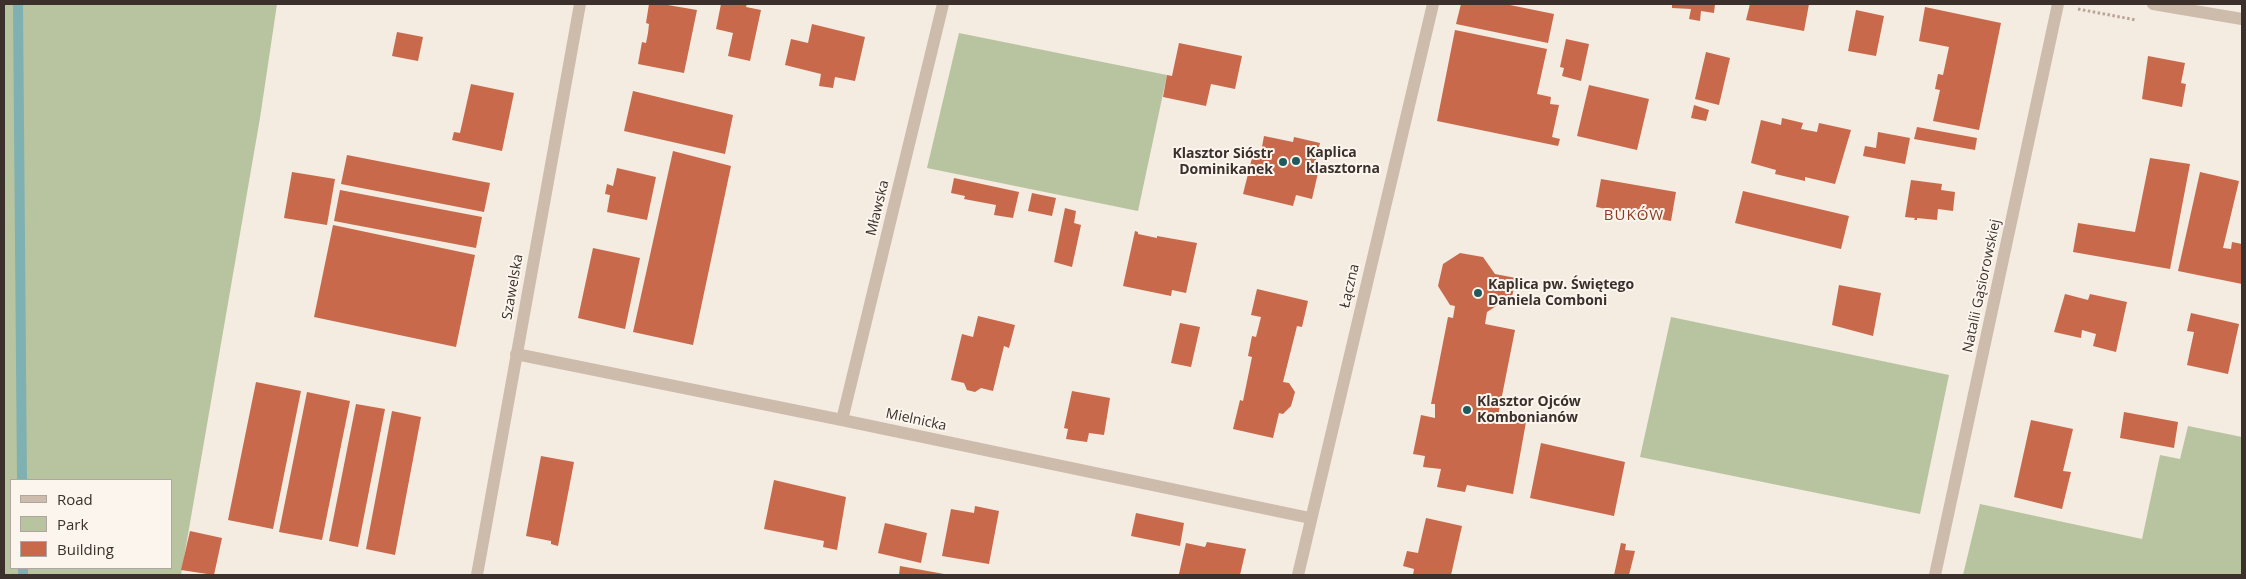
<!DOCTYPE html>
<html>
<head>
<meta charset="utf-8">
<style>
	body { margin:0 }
	#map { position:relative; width:2246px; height:579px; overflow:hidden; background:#f4ebe1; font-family:"Open Sans",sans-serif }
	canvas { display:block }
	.frame { position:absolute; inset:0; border:5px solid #3b302b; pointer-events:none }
	.legend { position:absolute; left:10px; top:479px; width:162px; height:90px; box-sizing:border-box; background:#fbf5ee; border:1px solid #aea6a0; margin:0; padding:6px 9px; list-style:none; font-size:15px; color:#3b302b }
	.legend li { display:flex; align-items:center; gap:10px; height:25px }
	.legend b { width:25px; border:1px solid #aea6a0 }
</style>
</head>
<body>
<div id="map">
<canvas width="2246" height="579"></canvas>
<div class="frame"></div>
<ul class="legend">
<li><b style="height:6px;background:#cdbbac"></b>Road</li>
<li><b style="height:14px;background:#b8c4a0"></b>Park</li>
<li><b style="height:14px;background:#c8694b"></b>Building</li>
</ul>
</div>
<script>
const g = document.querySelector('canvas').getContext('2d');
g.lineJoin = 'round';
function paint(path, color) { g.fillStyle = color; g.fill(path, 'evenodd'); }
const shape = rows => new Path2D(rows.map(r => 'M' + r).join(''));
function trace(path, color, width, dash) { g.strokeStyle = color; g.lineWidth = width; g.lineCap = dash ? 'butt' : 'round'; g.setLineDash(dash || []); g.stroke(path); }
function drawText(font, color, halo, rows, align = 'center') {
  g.font = font + ' "Open Sans",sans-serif'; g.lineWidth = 4; g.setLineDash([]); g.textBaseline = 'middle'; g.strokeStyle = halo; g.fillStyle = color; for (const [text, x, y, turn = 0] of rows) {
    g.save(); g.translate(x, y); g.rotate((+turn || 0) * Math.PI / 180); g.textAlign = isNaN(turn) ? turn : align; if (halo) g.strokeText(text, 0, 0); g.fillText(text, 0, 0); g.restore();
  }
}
paint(shape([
	[4,4,277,4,260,118,181,575,4,575],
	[11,480,171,480,171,568,11,568],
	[959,33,1167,75,1138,211,927,168],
	[1671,317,1949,375,1920,514,1640,457],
	[2188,426,2242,437,2242,575,1963,575,1980,504,2142,539,2160,455,2180,459]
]), '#b8c4a0');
trace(shape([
	[18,4,22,480],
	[23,568,23,575]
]), '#7fb0b2', 10);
paint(shape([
	[649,4,662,4,697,10,684,73,638,64,642,42,646,43,648,33,649,24,646,23],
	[721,4,747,4,746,7,761,10,750,61,728,56,733,33,716,29],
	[1461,4,1505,4,1554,14,1548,43,1456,24],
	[1672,4,1715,4,1714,13,1701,11,1700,21,1689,19,1691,9,1672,8],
	[1750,4,1809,4,1804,31,1746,20],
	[1925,7,2001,23,1979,130,1933,121,1940,90,1935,89,1938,74,1943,75,1949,47,1919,41],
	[1856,10,1884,16,1876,56,1848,51],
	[812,24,865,37,855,81,835,77,833,88,819,86,821,74,785,65,791,39,808,43],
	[1455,30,1547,49,1537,94,1551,97,1550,104,1559,105,1552,137,1560,139,1558,146,1437,121],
	[397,32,423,37,418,61,392,56],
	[1566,39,1589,44,1581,81,1562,76,1564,68,1560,67],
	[1179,43,1242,56,1235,89,1211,84,1206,106,1163,97,1167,75,1172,76],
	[1706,52,1730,58,1719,105,1695,99],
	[2148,56,2185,63,2181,83,2186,84,2182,107,2142,99],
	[471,84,514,93,502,151,452,140,454,132,460,133],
	[1589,85,1649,99,1637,150,1577,136],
	[633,91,733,115,725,154,624,131],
	[1694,105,1709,110,1706,121,1691,118],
	[1782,118,1803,123,1801,129,1817,132,1819,123,1851,130,1835,184,1805,177,1805,181,1775,174,1776,170,1751,163,1761,120,1781,125],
	[1917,127,1977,138,1975,150,1914,139],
	[1878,132,1910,138,1905,164,1863,156,1865,146,1876,148],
	[1264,136,1293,142,1294,137,1320,143,1313,172,1318,173,1312,199,1296,195,1293,206,1243,194,1254,150,1261,152],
	[673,151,731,166,693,345,633,332],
	[347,155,490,183,484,212,341,184],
	[2150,158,2190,164,2170,269,2073,252,2078,223,2135,232],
	[617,168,656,177,647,220,607,212,610,195,605,194,607,184,613,186],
	[292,172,335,179,327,225,284,218],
	[2200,172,2239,181,2223,248,2231,249,2232,242,2242,244,2242,284,2178,271],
	[954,178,1019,192,1013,218,994,215,996,205,964,199,965,196,951,193],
	[1601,179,1676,192,1671,221,1596,207],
	[1911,180,1942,184,1941,190,1955,192,1953,211,1938,209,1937,220,1917,218,1917,220,1914,220,1915,218,1905,217],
	[340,190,482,217,476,248,334,221],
	[1743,191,1849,216,1841,249,1735,223],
	[1032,193,1056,198,1052,216,1028,211],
	[1065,208,1076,211,1074,223,1081,225,1072,267,1054,262],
	[333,225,475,255,456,347,314,317],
	[1135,231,1138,232,1138,234,1157,238,1157,236,1197,243,1186,293,1172,290,1171,296,1123,286],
	[593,248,640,258,625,329,578,318],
	[1460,253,1483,257,1495,274,1516,278,1511,302,1504,301,1487,312,1485,324,1515,330,1498,416,1526,422,1513,494,1467,485,1465,492,1437,487,1441,469,1423,467,1425,456,1413,454,1421,415,1435,418,1435,404,1431,404,1448,317,1453,318,1455,306,1450,305,1438,286,1443,264],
	[1839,285,1881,293,1873,336,1832,325],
	[1257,289,1308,301,1302,327,1297,326,1283,382,1289,383,1295,392,1291,406,1283,414,1279,413,1273,438,1233,429,1240,400,1243,401,1252,357,1248,356,1252,336,1256,337,1261,317,1251,315],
	[2065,294,2088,300,2090,294,2127,302,2116,352,2093,346,2096,334,2082,330,2081,338,2054,332],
	[2191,313,2239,324,2228,374,2187,365,2194,332,2187,331],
	[978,316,1015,325,1009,348,1004,346,993,391,981,388,975,392,967,390,964,383,951,380,962,334,973,337],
	[1180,323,1200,327,1191,367,1171,363],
	[256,382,301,391,273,529,228,520],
	[1072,391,1110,398,1104,435,1089,433,1087,442,1066,439,1068,429,1064,428],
	[307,392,350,401,322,540,279,532],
	[356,404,385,409,358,547,329,541],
	[392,411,421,417,395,555,366,549],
	[2124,412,2178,422,2174,448,2120,438],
	[2031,420,2073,429,2063,471,2071,472,2062,509,2014,497],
	[1541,443,1625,462,1614,516,1530,498],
	[541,456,574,462,558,546,551,544,551,541,526,536],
	[774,480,846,497,837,550,823,547,824,541,764,529],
	[975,506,999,511,989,564,942,556,951,509,974,513],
	[1136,513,1184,523,1180,546,1131,536],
	[1426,518,1462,526,1451,575,1413,575,1414,569,1403,566,1407,551,1418,553],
	[885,523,927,533,921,563,878,553],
	[190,531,222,538,214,575,181,570],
	[1207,542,1246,549,1240,575,1179,574,1186,543,1205,547],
	[1621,543,1626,544,1625,550,1635,551,1629,575,1614,575],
	[900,566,944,574,944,575,899,575]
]), '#c8694b');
trace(shape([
	[2078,9,2136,20]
]), '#b9a596', 3, [2.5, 2.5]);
trace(shape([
	[2153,4,2242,19],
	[516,354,842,420,1310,518],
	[842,420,943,4],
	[477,575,580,4],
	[1298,575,1433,4],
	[1935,575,2058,4]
]), '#cdbbac', 12);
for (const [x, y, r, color] of [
	[1296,161,5,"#1f5a5e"],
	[1283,162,5,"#1f5a5e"],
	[1478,293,5,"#1f5a5e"],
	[1467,410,5,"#1f5a5e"]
]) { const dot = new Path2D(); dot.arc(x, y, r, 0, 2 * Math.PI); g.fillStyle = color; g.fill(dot); trace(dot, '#fbf5ee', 2); }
drawText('bold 14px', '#3b302b', '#fbf5ee', [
	["Kaplica",1306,153],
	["klasztorna",1306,169],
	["Klasztor Sióstr",1273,154,"right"],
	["Dominikanek",1273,170,"right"],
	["Kaplica pw. Świętego",1488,285],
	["Daniela Comboni",1488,301],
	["Klasztor Ojców",1477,402],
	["Kombonianów",1477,418]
], 'left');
drawText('14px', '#3b302b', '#fbf5ee', [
	["Mławska",878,208,-76],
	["Łączna",1350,286,-77],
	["Natalii Gąsiorowskiej",1982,286,-78],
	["Szawelska",513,287,-80],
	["Mielnicka",916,420,12]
]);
g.letterSpacing = '1px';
drawText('15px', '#8c3b22', '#fbf5ee', [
	["BUKÓW",1634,216]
]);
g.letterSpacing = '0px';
</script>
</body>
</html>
